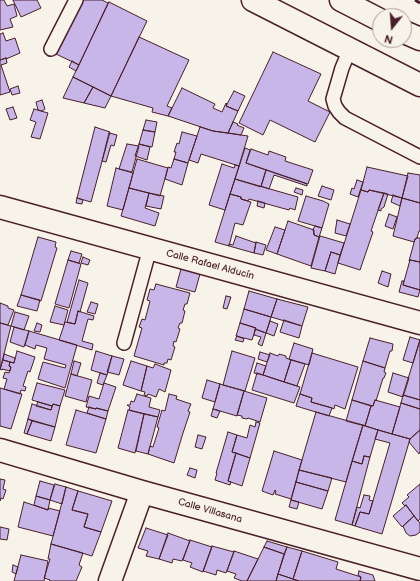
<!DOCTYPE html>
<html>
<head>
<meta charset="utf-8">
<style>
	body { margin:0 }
	#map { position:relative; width:420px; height:581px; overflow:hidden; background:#f7f3e8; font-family:"Balsamiq Sans",sans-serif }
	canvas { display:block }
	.north { position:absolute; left:372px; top:8px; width:40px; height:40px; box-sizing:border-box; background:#f7f3e8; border:1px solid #b29e9c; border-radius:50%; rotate:197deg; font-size:11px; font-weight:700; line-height:16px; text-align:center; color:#4a1f2b }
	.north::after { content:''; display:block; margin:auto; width:14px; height:18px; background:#4a1f2b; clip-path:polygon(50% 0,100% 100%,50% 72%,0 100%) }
</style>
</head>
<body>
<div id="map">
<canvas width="420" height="581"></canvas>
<div class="north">N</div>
</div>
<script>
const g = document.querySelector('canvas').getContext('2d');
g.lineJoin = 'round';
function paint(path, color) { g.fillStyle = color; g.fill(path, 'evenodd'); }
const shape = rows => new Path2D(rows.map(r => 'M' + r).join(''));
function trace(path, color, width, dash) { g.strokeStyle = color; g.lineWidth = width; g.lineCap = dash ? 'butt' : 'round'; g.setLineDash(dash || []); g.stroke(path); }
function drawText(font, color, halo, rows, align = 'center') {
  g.font = font + ' "Balsamiq Sans",sans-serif'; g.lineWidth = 3.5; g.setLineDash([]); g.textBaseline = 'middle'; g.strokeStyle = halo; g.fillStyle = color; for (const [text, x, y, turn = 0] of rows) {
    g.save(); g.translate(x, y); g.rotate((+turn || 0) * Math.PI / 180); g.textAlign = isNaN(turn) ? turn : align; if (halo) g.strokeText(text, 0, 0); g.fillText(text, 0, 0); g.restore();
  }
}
const building = shape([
	[0,0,4,0,7,6,14,4,17,16,10,19,13,27,0,30,0,0],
	[13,0,37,0,41,8,21,17,13,0],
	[82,0,102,0,108,3,79,65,56,54,82,0],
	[109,2,147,21,111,96,73,77,109,2],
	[3,33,6,41,15,38,20,53,6,59,6,58,0,60,0,34,3,33],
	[139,37,189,60,167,106,172,108,168,116,152,112,153,108,111,96,139,37],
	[273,52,321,74,308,101,330,112,315,142,270,120,263,135,239,123,273,52],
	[6,58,7,63,1,65,10,92,0,95,0,60,6,58],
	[72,61,79,65,76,71,69,67,72,61],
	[73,77,93,87,84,103,63,98,73,77],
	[18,86,20,93,12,95,10,89,18,86],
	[93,87,111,96,105,108,84,103,93,87],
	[182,88,215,104,213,108,222,112,226,103,227,104,226,106,238,111,228,133,213,131,168,116,182,88],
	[234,91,245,96,238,111,226,106,234,91],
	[42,100,45,109,42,111,38,110,36,102,42,100],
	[13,107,17,118,10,120,6,109,13,107],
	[34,109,48,113,40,139,31,137,36,122,30,120,34,109],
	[146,120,157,122,155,132,143,130,146,120],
	[233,122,238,124,237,125,244,128,241,135,228,133,233,122],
	[95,127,110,132,91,202,77,198,95,127],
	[200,127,213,131,248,136,239,166,201,154,198,163,189,160,200,127],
	[143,130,155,132,152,147,139,144,143,130],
	[182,132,197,136,188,163,174,159,176,152,174,152,177,143,179,144,182,132],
	[109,133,117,135,114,146,111,145,106,162,102,161,109,133],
	[127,144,139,146,132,172,119,169,127,144],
	[139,144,150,147,147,160,135,156,139,144],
	[245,148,250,150,246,163,266,170,261,187,235,179,245,148],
	[251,149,268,155,269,151,286,157,285,161,313,170,308,184,246,163,251,149],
	[137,159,168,168,160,196,129,188,137,159],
	[174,159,188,163,182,185,165,179,168,167,171,168,174,159],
	[222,164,234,168,235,165,239,166,225,210,209,205,222,164],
	[367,167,408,176,402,198,369,190,368,192,361,190,367,167],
	[116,168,133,173,123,210,107,206,116,168],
	[266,170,307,184,307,186,274,175,269,189,261,186,266,170],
	[408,173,420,175,420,203,402,198,408,173],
	[235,179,298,197,295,210,290,208,289,210,249,199,248,201,241,199,241,197,230,194,235,179],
	[357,180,363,182,358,197,350,194,352,188,354,189,357,180],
	[322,186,334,190,331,200,318,196,322,186],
	[129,188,149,193,145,208,159,213,155,226,121,216,129,188],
	[296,188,303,190,302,195,294,192,296,188],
	[361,190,368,192,369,190,384,193,371,231,373,232,360,270,338,263,361,190],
	[149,193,164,196,161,209,146,206,149,193],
	[384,193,388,194,384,207,381,209,381,211,378,210,384,193],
	[230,194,241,197,241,199,251,202,243,225,235,223,229,246,215,242,230,194],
	[393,195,402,198,400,206,391,202,393,195],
	[306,196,323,201,329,204,322,228,298,221,306,196],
	[77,198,83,200,82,204,76,203,77,198],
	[402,198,420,203,420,231,419,231,417,238,415,239,414,242,393,236,402,198],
	[258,201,265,203,264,208,257,206,258,201],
	[389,214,397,217,393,229,385,226,389,214],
	[337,220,350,224,346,236,335,233,337,220],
	[288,221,314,230,314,235,319,237,311,266,277,254,288,221],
	[315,226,322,228,319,237,314,235,313,229,315,226],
	[275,227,285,230,277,254,266,250,275,227],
	[236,236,256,243,254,253,229,246,229,244,233,245,236,236],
	[320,236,344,243,340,255,331,252,325,271,311,268,320,236],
	[38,237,56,242,55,247,57,248,41,301,21,295,38,237],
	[417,238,420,238,420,262,410,260,410,261,409,261,415,239,417,238],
	[256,242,266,245,263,255,254,253,256,242],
	[71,251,82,254,79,263,68,260,71,251],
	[331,252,340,255,335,274,325,271,331,252],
	[83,257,90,260,88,265,81,263,83,257],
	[68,260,81,264,69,308,55,304,68,260],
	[410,260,420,262,420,290,403,285,410,260],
	[181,269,200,274,195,292,176,287,181,269],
	[382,271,391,274,388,287,378,283,382,271],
	[79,280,88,283,80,312,78,311,75,324,67,322,79,280],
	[402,281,404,281,403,285,420,290,418,297,399,292,402,281],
	[156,284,190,293,187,304,185,304,183,310,185,311,182,323,180,323,178,328,180,329,176,342,174,341,173,346,175,347,171,360,168,359,167,363,164,363,164,365,134,356,142,328,139,327,142,319,145,320,150,301,147,300,150,289,154,290,156,284],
	[249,291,277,299,271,317,244,309,249,291],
	[21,295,40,300,37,311,17,306,21,295],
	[226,296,231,297,227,309,223,308,226,296],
	[277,299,308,307,302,326,271,317,277,299],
	[91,302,98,304,95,314,87,312,91,302],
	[0,303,8,306,8,308,14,310,8,325,0,323,0,303],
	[55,306,68,310,64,325,50,322,55,306],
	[244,309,271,317,266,333,255,329,256,328,240,323,244,309],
	[78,311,94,316,93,320,88,319,82,341,93,344,92,350,59,340,65,322,75,324,78,311],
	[15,312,29,316,24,330,11,326,15,312],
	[284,320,302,326,299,338,280,332,284,320],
	[270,321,278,324,274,336,266,333,270,321],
	[0,323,11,326,0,370,0,323],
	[37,323,42,325,40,332,34,331,37,323],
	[240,323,256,328,252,340,236,336,240,323],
	[14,327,29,331,24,347,10,342,14,327],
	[255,329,266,333,262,346,258,344,261,337,254,335,255,329],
	[29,331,77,345,65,388,38,379,43,362,65,368,66,365,44,359,47,348,36,345,35,349,25,345,29,331],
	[237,336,244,339,243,342,235,340,237,336],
	[410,337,420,340,413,363,403,360,410,337],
	[370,338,393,344,392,351,390,351,385,368,363,361,370,338],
	[420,340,420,400,403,395,420,340],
	[294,343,313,349,309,365,289,359,294,343],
	[17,351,35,357,30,372,28,371,23,386,26,387,25,391,21,390,20,394,4,389,7,379,3,378,5,372,9,373,11,367,9,366,10,362,14,363,17,351],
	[96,351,112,356,107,375,91,370,96,351],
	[232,351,255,358,245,391,223,385,232,351],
	[260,352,270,355,267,362,258,359,260,352],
	[270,353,278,356,279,354,286,356,286,358,291,360,284,382,263,375,270,353],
	[312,353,358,367,345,409,335,405,334,409,332,408,311,402,312,398,300,394,312,353],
	[4,354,15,358,14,363,3,360,4,354],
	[112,356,124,359,119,375,107,372,112,356],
	[3,360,10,362,9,366,11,367,10,371,2,369,2,370,0,369,3,360],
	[291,360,305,364,297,386,284,382,291,360],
	[74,361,81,363,77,376,71,374,74,361],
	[131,361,147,366,141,391,123,385,131,361],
	[363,361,385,368,384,372,386,373,384,378,383,378,376,401,375,400,373,406,352,400,363,361],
	[257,363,266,366,263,375,254,373,257,363],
	[155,364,171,370,165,392,159,389,156,397,148,394,147,396,144,395,145,392,141,391,147,366,153,368,155,364],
	[100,373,107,375,103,385,97,383,100,373],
	[257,373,300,387,294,403,252,390,257,373],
	[393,373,409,378,403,397,388,392,393,373],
	[71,374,92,380,86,402,65,396,71,374],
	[207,380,220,384,215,402,202,398,207,380],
	[37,383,65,390,60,406,53,404,52,406,32,400,37,383],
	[104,383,116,387,108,411,96,408,96,409,86,407,89,396,99,399,104,383],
	[220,384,244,391,237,416,213,409,220,384],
	[0,388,22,394,11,429,0,426,0,388],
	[244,391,267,398,260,422,248,418,247,419,242,418,242,416,237,415,244,391],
	[137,394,151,398,149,407,160,410,158,417,129,410,130,407,127,405,130,405,131,401,134,402,137,394],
	[169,394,177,396,176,399,191,404,188,411,190,412,183,433,174,463,148,454,150,446,153,447,159,428,157,427,162,410,165,411,169,394],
	[300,394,312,398,311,402,332,408,329,416,296,406,300,394],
	[403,395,420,400,420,409,401,403,403,395],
	[352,400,371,406,365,426,346,421,352,400],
	[375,400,400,407,392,434,365,426,371,406,373,406,375,400],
	[38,402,52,406,51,410,36,406,38,402],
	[401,403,420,409,420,430,410,439,392,434,401,403],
	[32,404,51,410,53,404,60,406,55,427,28,419,32,404],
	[89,407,96,409,96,408,108,411,106,419,87,413,89,407],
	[213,409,220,411,217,418,211,416,213,409],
	[76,410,106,419,96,453,66,445,76,410],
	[128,410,144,414,135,453,118,448,128,410],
	[316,412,363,425,346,482,299,470,316,412],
	[144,414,158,417,148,454,136,451,144,414],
	[28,419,32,421,27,434,24,433,28,419],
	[32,421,55,427,51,441,27,434,32,421],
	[256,422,260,423,250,458,232,452,237,435,247,438,250,425,255,427,256,422],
	[363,425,378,430,370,457,364,456,362,464,352,461,363,425],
	[378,430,410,439,382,534,355,526,360,512,369,514,390,443,375,439,378,430],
	[420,430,420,452,419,454,409,442,410,439,420,430],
	[228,432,237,435,232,452,236,453,228,481,231,482,230,485,215,480,217,473,216,473,228,432],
	[198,435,206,437,202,449,195,447,198,435],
	[274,451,302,460,291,499,275,494,276,491,275,490,273,495,262,491,274,451],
	[236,453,250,458,242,486,228,481,236,453],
	[364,456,370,457,352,525,335,520,352,461,362,464,364,456],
	[190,468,197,470,195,478,187,475,190,468],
	[299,470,332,478,328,491,296,482,299,470],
	[0,479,5,480,3,489,6,490,3,499,1,498,0,501,0,479],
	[40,481,54,485,50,500,36,496,40,481],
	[296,482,328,491,322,509,291,500,296,482],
	[55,484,66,487,62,504,50,500,48,510,34,505,36,496,50,500,55,484],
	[420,484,420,519,418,521,406,505,405,506,402,503,409,497,407,495,420,484],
	[66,487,78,491,72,510,88,514,84,527,101,532,92,556,51,544,66,487],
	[78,491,112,501,101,532,84,527,88,514,72,510,78,491],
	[364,495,370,496,369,500,373,501,369,514,360,512,355,526,352,525,357,507,360,508,364,495],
	[291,500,299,502,297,509,289,507,291,500],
	[24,502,48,510,48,508,60,511,53,536,18,527,24,502],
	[406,505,414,516,402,527,393,516,406,505],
	[414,516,420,523,420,532,416,535,410,536,406,533,403,526,414,516],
	[0,527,9,529,7,540,0,539,0,527],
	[146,528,168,535,159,559,146,556,148,551,138,548,146,528],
	[168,533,190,541,182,561,173,559,172,563,159,559,168,533],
	[190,540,212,547,203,572,190,567,192,563,183,560,190,540],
	[267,541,287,547,284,554,264,547,267,541],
	[51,544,83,553,79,565,82,567,76,581,49,581,50,580,44,578,46,572,50,559,48,559,51,544],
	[212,546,234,552,226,573,217,570,216,575,203,571,212,546],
	[264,547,284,554,276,581,247,581,264,547],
	[287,547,302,551,293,579,278,574,287,547],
	[234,551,258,559,247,581,242,581,234,578,236,574,227,571,234,551],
	[302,551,338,562,336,569,361,577,360,581,299,581,293,579,302,551],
	[21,555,48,561,44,581,14,581,21,555],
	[13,565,18,567,16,574,12,572,13,565],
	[359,571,373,575,375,581,360,581,361,577,358,575,359,571],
	[278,574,299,581,276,581,278,574]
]);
paint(building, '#c7b6e7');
trace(building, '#4a1f2b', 1);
const service = shape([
	[51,49,76,0],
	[350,49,342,68,333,99,335,106,339,112,345,118,420,157],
	[124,343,150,248]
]);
const minor = shape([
	[0,207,420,323],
	[0,450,142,492,420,569],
	[110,581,142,492]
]);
const primary = shape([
	[253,0,420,85],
	[341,0,380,20],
	[404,32,420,39]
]);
trace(service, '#4a1f2b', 16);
trace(minor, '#4a1f2b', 25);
trace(primary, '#4a1f2b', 25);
trace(service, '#f7f3e8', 13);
trace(minor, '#f7f3e8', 22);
trace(primary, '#f7f3e8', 22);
trace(shape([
	[415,0,420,3]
]), '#4a1f2b', 3, [6, 3]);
drawText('10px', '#4a1f2b', '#f7f3e8', [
	["Calle Rafael Alducín",210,265,15],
	["Calle Villasana",210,511,16]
]);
</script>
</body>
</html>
